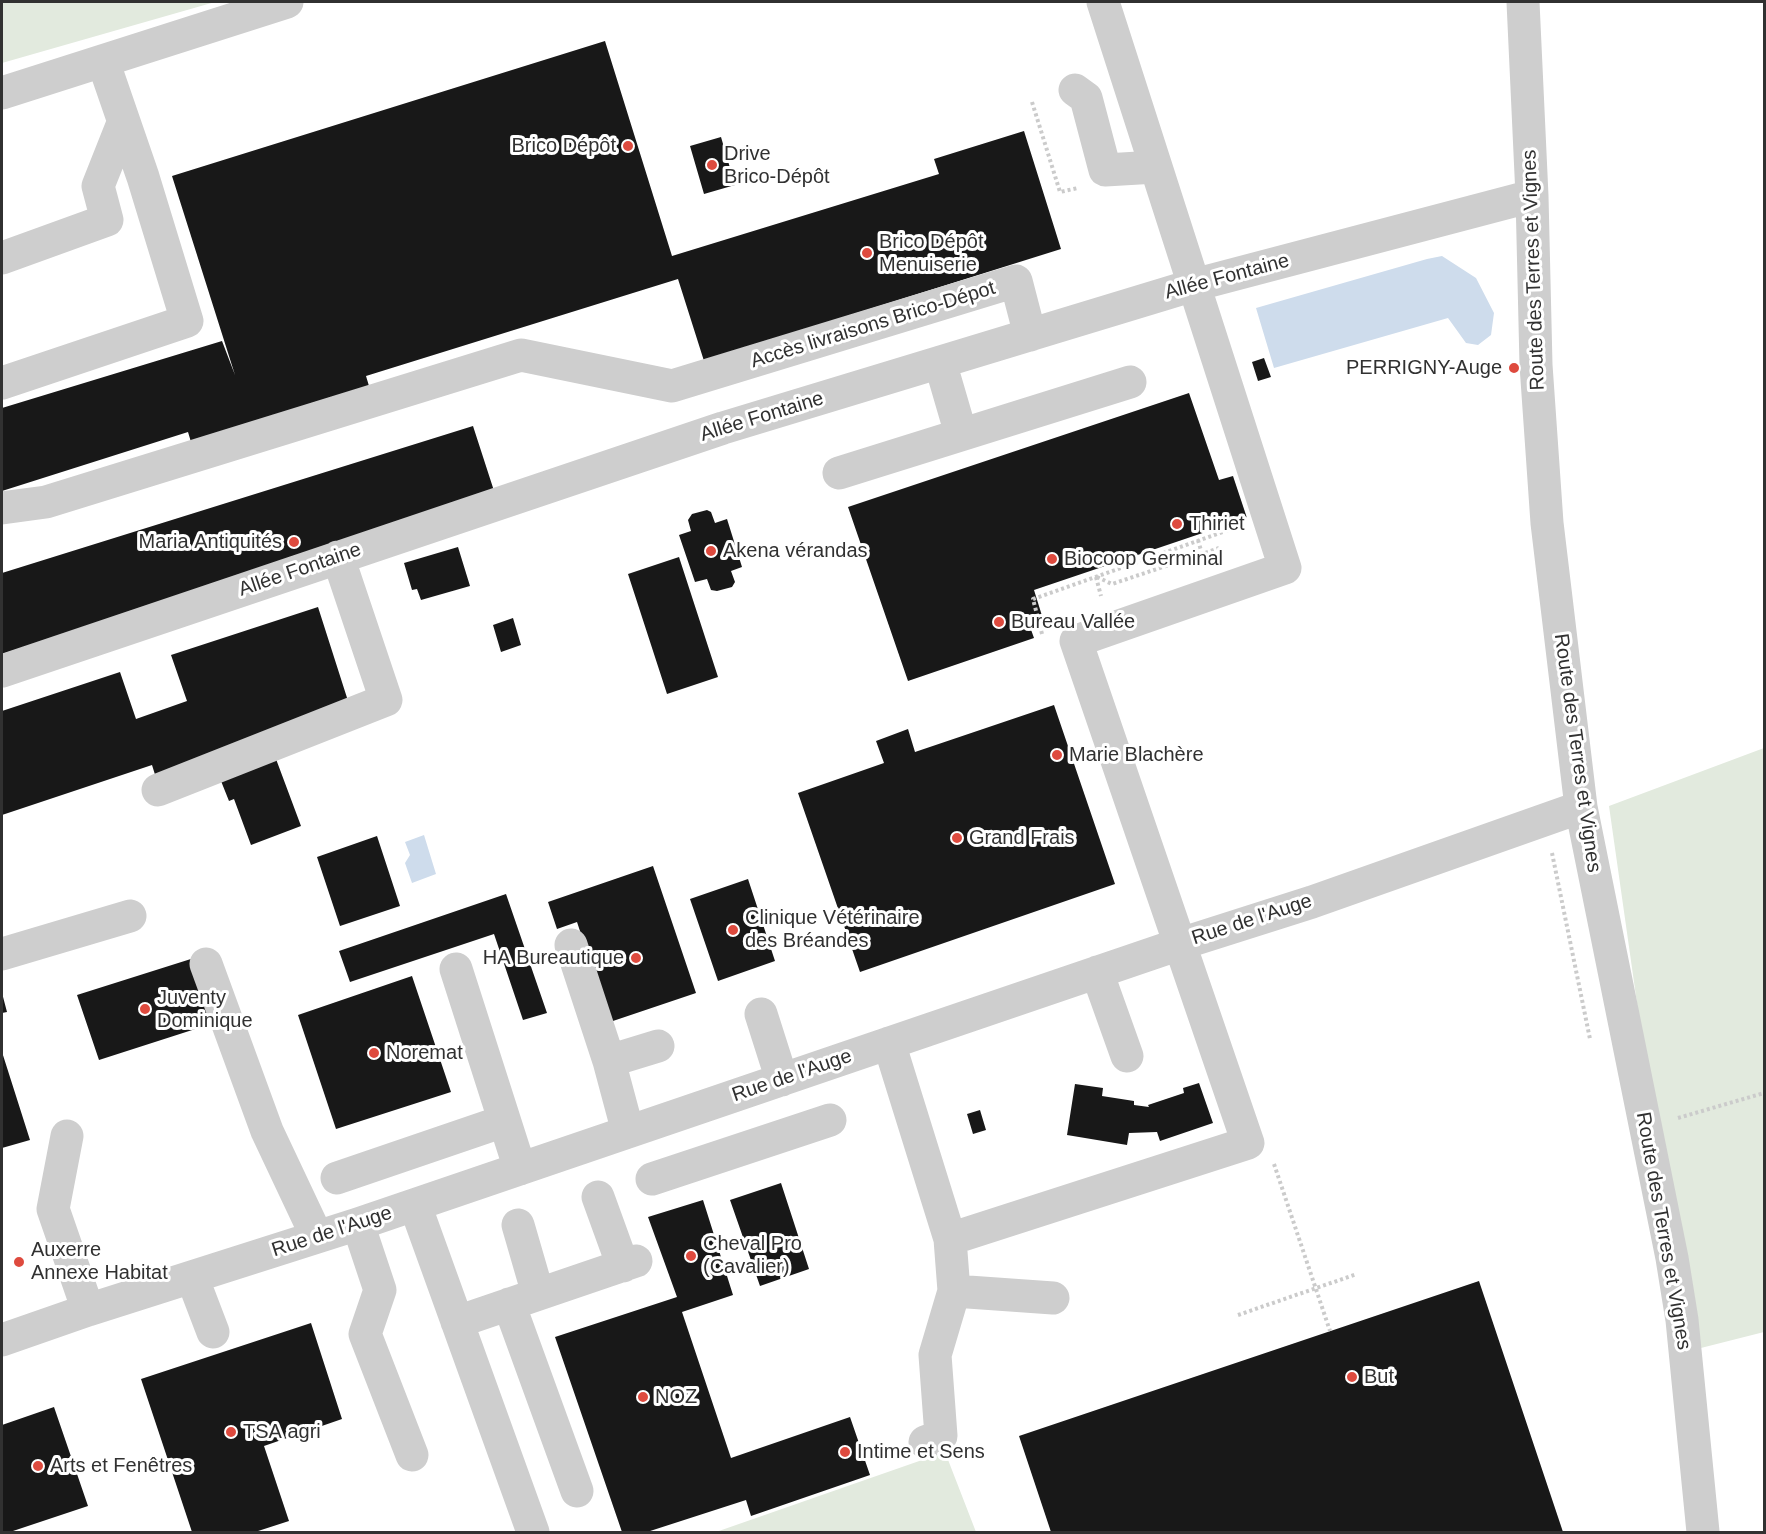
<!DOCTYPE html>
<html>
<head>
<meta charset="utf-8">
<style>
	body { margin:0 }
	#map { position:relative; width:1766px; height:1534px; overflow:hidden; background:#fff; font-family:Arial,sans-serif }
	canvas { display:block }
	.frame { position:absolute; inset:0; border:3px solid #313131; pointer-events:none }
</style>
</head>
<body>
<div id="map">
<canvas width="1766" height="1534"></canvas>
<div class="frame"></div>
</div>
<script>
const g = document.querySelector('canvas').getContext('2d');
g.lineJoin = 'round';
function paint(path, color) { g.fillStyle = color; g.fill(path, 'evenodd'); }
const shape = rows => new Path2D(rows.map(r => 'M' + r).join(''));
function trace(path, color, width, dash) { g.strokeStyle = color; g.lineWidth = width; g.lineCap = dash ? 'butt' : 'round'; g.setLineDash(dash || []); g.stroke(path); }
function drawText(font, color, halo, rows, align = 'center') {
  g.font = font + ' Arial,sans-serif'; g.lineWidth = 6; g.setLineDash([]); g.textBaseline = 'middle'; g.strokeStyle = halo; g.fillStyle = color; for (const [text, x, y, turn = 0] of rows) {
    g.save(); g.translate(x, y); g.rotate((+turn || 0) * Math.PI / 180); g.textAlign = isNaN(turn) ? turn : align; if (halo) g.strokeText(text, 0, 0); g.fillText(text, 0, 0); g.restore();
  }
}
paint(shape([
	[2,2,215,2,2,63],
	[1764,748,1764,1332,1693,1350,1682,1320,1609,806],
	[945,1452,976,1532,716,1532]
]), '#e2eade');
paint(shape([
	[1442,256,1476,278,1494,313,1491,335,1478,345,1466,343,1448,318,1274,368,1256,308,1427,259],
	[424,835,436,874,412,883,405,863,410,855,405,842]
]), '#cedcec');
paint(shape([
	[605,41,672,256,939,174,934,159,1024,131,1061,249,704,361,678,279,366,376,372,396,194,452,188,432,2,491,2,408,222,341,235,375,172,176],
	[721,137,735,185,704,194,690,146],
	[1264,358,1271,377,1258,381,1252,362],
	[1189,393,1219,480,1233,476,1247,518,1034,590,1043,619,1029,624,1034,638,908,681,848,507],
	[473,426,496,497,2,654,2,573],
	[707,510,711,512,715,523,727,519,742,567,731,571,735,582,732,587,717,591,711,590,707,579,695,582,679,535,691,531,688,520,692,514],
	[458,547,470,586,421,600,417,589,412,590,404,563],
	[679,557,718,677,667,694,628,574],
	[318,607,349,704,157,781,152,765,2,815,2,711,120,672,136,719,187,701,171,655],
	[513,618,521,645,501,652,493,625],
	[1054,705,1115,884,860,972,798,793,884,763,876,741,908,729,915,752],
	[273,751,301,826,251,845,234,799,229,801,217,771],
	[377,836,400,906,340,926,317,857],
	[653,866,696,993,610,1022,577,922,557,929,548,902],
	[748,879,775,961,718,981,690,899],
	[506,894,547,1013,523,1020,494,934,350,982,339,951],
	[194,958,214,1023,99,1060,77,995],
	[412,976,451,1092,336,1129,298,1015],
	[2,993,7,1012,2,1013],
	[2,1052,30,1140,2,1148],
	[1199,1083,1213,1123,1160,1141,1157,1132,1129,1133,1127,1145,1067,1135,1075,1084,1103,1088,1102,1096,1134,1101,1134,1105,1149,1107,1148,1105,1184,1093,1183,1088],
	[980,1110,986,1130,973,1134,967,1114],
	[781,1183,809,1269,760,1286,730,1200],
	[703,1200,733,1295,682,1312,731,1458,850,1417,870,1475,751,1516,746,1500,647,1532,622,1532,555,1337,677,1297,648,1217],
	[1479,1281,1563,1532,1051,1532,1019,1436],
	[311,1323,342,1419,264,1446,289,1521,255,1532,192,1532,141,1379],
	[54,1407,88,1506,10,1532,2,1532,2,1425]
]), '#181818');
trace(shape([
	[1032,102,1060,192,1078,188],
	[1198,540,1202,554,1219,548],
	[1096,577,1101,596],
	[1097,577,1112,584,1202,554,1205,563],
	[1042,634,1033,599,1237,527],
	[1552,853,1590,1039],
	[1678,1118,1764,1093],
	[1274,1164,1330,1331],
	[1238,1315,1357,1274]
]), '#cbcbcb', 4, [3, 3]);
trace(shape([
	[1523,2,1532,196,1536,365,1547,523,1581,807,1672,1258,1682,1320,1703,1532],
	[1075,90,1086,98,1105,170,1156,167],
	[2,93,287,2],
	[2,258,107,220,98,186,123,123],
	[940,362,961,434],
	[2,383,187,321,143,177,103,61],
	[839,473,1130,382],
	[2,508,46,502,521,355,672,386,1016,281,1030,335],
	[2,671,723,428,1194,285,1532,196],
	[158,790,386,700,338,557],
	[571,945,609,1061],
	[2,954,130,916],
	[206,964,267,1131,317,1237],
	[456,969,520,1169],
	[1097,972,1127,1056],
	[761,1014,782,1080],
	[889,1043,950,1239,954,1291,935,1355,941,1436,925,1442],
	[628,1132,609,1061,658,1046],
	[67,1136,53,1209,88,1310],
	[337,1178,504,1121],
	[652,1179,830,1120],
	[598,1197,623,1266],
	[415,1205,533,1532],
	[358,1224,380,1290,365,1334,412,1455],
	[518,1225,538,1294],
	[950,1239,1248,1143,1076,641,1285,568,1103,2],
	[192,1277,213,1332],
	[954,1291,1053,1298],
	[509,1304,577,1491],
	[457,1322,636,1261],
	[2,1340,88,1310,358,1224,1180,944,1312,902,1581,807]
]), '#cecece', 33);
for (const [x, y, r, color] of [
	[628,146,6,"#de4a3e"],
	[712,165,6,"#de4a3e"],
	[867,253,6,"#de4a3e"],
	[1514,368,6,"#de4a3e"],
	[1177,524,6,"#de4a3e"],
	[294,542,6,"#de4a3e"],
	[711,551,6,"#de4a3e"],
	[1052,559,6,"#de4a3e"],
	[999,622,6,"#de4a3e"],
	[1057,755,6,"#de4a3e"],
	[957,838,6,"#de4a3e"],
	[733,930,6,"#de4a3e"],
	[636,958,6,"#de4a3e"],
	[145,1009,6,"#de4a3e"],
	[374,1053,6,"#de4a3e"],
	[691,1256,6,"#de4a3e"],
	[19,1262,6,"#de4a3e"],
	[1352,1377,6,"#de4a3e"],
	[643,1397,6,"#de4a3e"],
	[231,1432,6,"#de4a3e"],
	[845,1452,6,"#de4a3e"],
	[38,1466,6,"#de4a3e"]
]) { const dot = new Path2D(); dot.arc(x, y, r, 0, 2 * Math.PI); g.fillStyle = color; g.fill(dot); trace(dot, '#fff', 2); }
drawText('20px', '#313131', '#fff', [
	["Brico Dépôt",616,146,"right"],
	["Drive",724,154],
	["Brico-Dépôt",724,177],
	["Brico Dépôt",879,242],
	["Menuiserie",879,265],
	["PERRIGNY-Auge",1502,368,"right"],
	["Thiriet",1189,524],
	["Maria Antiquités",282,542,"right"],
	["Akena vérandas",723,551],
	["Biocoop Germinal",1064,559],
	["Bureau Vallée",1011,622],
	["Marie Blachère",1069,755],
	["Grand Frais",969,838],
	["Clinique Vétérinaire",745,918],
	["des Bréandes",745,941],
	["HA Bureautique",624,958,"right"],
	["Juventy",157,998],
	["Dominique",157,1021],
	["Noremat",386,1053],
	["Cheval Pro",703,1244],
	["(Cavalier)",703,1267],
	["Auxerre",31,1250],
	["Annexe Habitat",31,1273],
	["But",1364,1377],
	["NOZ",655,1397],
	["TSA agri",243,1432],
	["Intime et Sens",857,1452],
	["Arts et Fenêtres",50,1466]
], 'left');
drawText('20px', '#313131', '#fff', [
	["Route des Terres et Vignes",1534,270,-92],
	["Allée Fontaine",1227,277,-15],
	["Accès livraisons Brico-Dépot",873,325,-17],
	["Allée Fontaine",762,417,-17],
	["Allée Fontaine",300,570,-19],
	["Route des Terres et Vignes",1577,753,82],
	["Rue de l'Auge",1252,920,-18],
	["Rue de l'Auge",792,1076,-19],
	["Route des Terres et Vignes",1663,1231,80],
	["Rue de l'Auge",332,1232,-18]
]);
</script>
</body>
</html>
